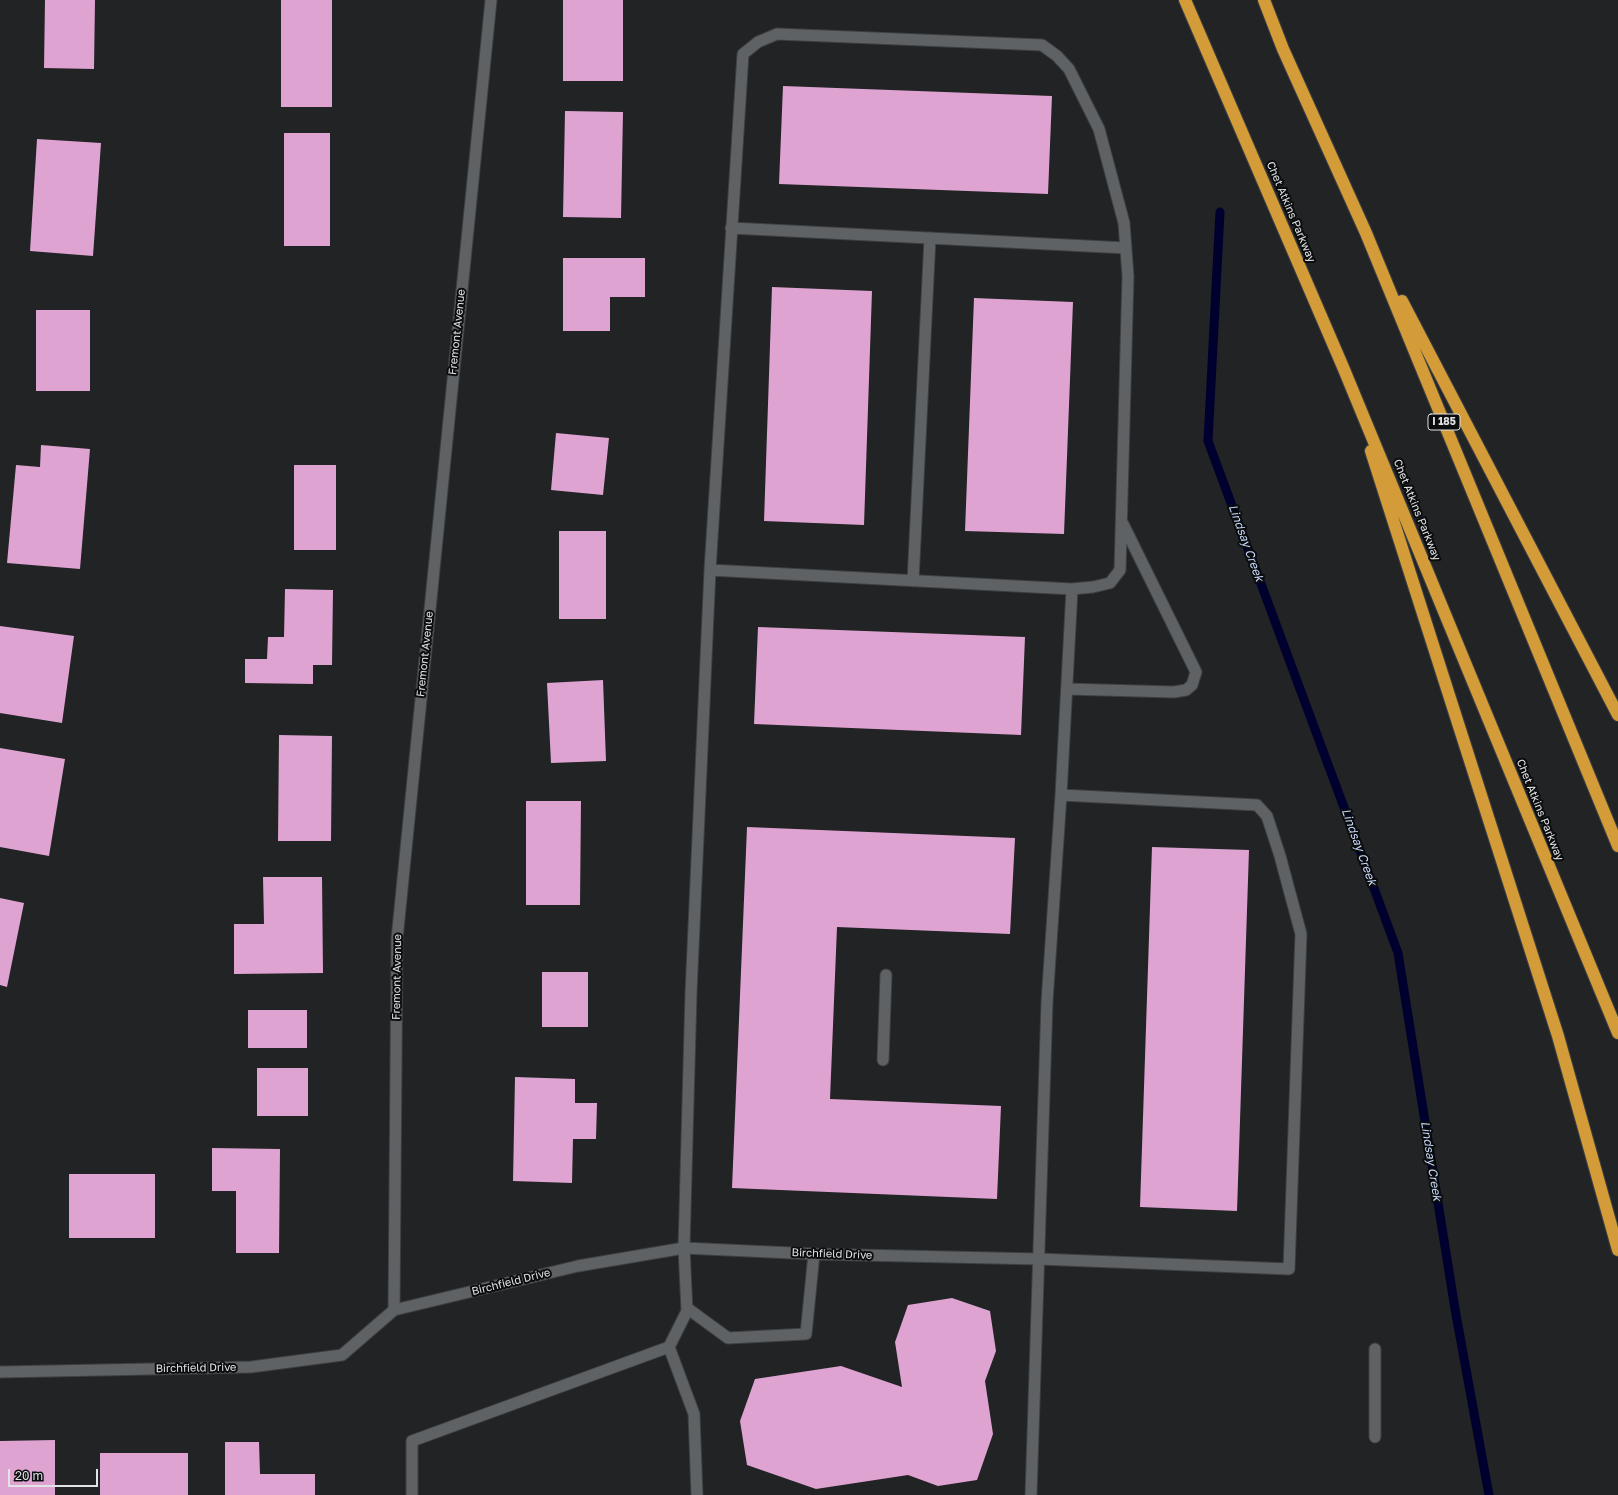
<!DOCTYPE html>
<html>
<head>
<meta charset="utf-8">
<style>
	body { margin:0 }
	#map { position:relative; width:1618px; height:1495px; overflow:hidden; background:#212325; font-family:"Golos Text",sans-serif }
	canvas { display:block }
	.scale { position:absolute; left:8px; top:1469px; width:90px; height:18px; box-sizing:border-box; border:2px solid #e2e3e5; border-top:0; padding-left:5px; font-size:12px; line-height:14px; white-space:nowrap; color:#e2e3e5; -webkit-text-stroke:3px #0b0c0d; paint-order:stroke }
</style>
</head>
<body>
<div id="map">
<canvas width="1618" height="1495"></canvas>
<div class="scale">20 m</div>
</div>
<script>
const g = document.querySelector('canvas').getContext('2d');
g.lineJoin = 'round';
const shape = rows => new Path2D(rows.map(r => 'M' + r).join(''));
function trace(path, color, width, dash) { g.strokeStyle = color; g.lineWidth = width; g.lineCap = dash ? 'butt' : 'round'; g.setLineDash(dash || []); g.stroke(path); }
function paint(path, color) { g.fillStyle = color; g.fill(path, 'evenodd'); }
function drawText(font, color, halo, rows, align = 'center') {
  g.font = font + ' "Golos Text",sans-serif'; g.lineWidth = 4; g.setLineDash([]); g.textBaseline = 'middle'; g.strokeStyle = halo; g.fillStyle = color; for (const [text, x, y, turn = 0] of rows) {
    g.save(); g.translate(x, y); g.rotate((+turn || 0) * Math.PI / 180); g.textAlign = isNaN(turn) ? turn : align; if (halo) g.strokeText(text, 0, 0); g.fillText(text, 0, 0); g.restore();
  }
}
trace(shape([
	[1220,212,1208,441,1398,953,1455,1309,1489,1495]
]), '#00002e', 9);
paint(shape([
	[45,0,95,0,94,69,44,68],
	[281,0,332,0,332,107,281,107],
	[563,0,623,0,623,81,563,81],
	[783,86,1052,96,1048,194,779,184],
	[565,111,623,112,621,218,563,217],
	[284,133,330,133,330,246,284,246],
	[37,139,101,143,93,256,30,251],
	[563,258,645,258,645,297,610,297,610,331,563,331],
	[772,287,872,291,864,525,764,521],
	[974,298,1073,302,1064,534,965,531],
	[36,310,90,310,90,391,36,391],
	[556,433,609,438,603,495,551,490],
	[41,445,90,449,80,569,7,563,16,465,40,467],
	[294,465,336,465,336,550,294,550],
	[559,531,606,531,606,619,559,619],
	[285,589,333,590,332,665,313,665,313,684,245,683,245,659,267,659,268,637,284,637],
	[0,626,74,636,62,723,0,713],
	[758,627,1025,637,1021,735,754,724],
	[603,680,606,761,551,763,547,683],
	[279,735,332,736,331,841,278,841],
	[0,748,65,759,49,856,0,847],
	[526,801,581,801,580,905,526,905],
	[747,827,1015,838,1010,934,837,927,830,1099,1001,1106,997,1199,732,1188],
	[1152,847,1249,850,1237,1211,1140,1207],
	[263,877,322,877,323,973,234,974,234,924,264,924],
	[0,898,24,903,7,987,0,985],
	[542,972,588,972,588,1027,542,1027],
	[248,1010,307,1010,307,1048,248,1048],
	[257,1068,308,1068,308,1116,257,1116],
	[515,1077,575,1079,575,1103,597,1103,596,1139,573,1139,572,1183,513,1181],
	[212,1148,280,1149,279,1253,236,1253,236,1191,212,1191],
	[69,1174,155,1174,155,1238,69,1238],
	[952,1298,990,1311,996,1351,985,1381,993,1434,977,1480,938,1486,908,1475,816,1489,747,1465,740,1421,755,1379,841,1366,902,1387,895,1342,908,1305],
	[55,1440,55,1495,0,1495,0,1441],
	[225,1442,259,1442,260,1474,315,1474,315,1495,225,1495],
	[100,1453,188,1453,188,1495,100,1495]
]), '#dfa3d2');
const service = shape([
	[731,228,1126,248],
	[710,570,743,54,758,42,777,34,1042,45,1057,56,1069,69,1099,129,1124,223,1128,276,1120,570,1110,583,1093,587,1072,589],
	[913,581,930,238],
	[1067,689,1174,692,1186,690,1192,685,1196,672,1123,524],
	[883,1060,886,975],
	[1039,1259,1289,1269,1301,934,1280,856,1267,816,1257,805,1061,795],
	[687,1308,728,1338,806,1334,814,1254],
	[669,1347,694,1414,697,1495],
	[1375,1437,1375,1349],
	[412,1495,412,1441,669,1347,687,1311,684,1248,691,993,710,570,1072,589,1061,795,1047,1002,1031,1495]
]);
const minor = shape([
	[394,1310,397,939,491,0],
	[0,1372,251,1367,342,1355,394,1310,578,1266,684,1248,814,1254,1039,1259]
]);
const motorway = shape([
	[1185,0,1343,367,1618,1033],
	[1264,0,1283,49,1366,233,1618,846],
	[1402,301,1618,715],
	[1371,451,1558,1036,1618,1250]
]);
trace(service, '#3e4042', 13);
trace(minor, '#3e4042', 13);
trace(motorway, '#3e4042', 14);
trace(service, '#5f6265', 11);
trace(minor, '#5f6265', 11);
trace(motorway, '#d49c38', 12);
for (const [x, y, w] of [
	[1444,422,32]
]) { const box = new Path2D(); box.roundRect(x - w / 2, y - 8, w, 16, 3); g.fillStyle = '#0b0c0d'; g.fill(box); trace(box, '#e2e3e5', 1); }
drawText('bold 10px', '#e2e3e5', null, [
	["I 185",1444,422]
]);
drawText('11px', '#e2e3e5', '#0b0c0d', [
	["Chet Atkins Parkway",1291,212,67],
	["Fremont Avenue",457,332,-84],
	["Chet Atkins Parkway",1417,510,68],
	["Fremont Avenue",425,654,-84],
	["Chet Atkins Parkway",1540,810,68],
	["Fremont Avenue",397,977,-89],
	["Birchfield Drive",832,1254,2],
	["Birchfield Drive",511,1282,-14],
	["Birchfield Drive",196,1368,-1]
]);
drawText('italic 12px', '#c5d6f7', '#0b0c0d', [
	["Lindsay Creek",1246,543,70],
	["Lindsay Creek",1359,847,70],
	["Lindsay Creek",1431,1161,81]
]);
</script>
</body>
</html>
